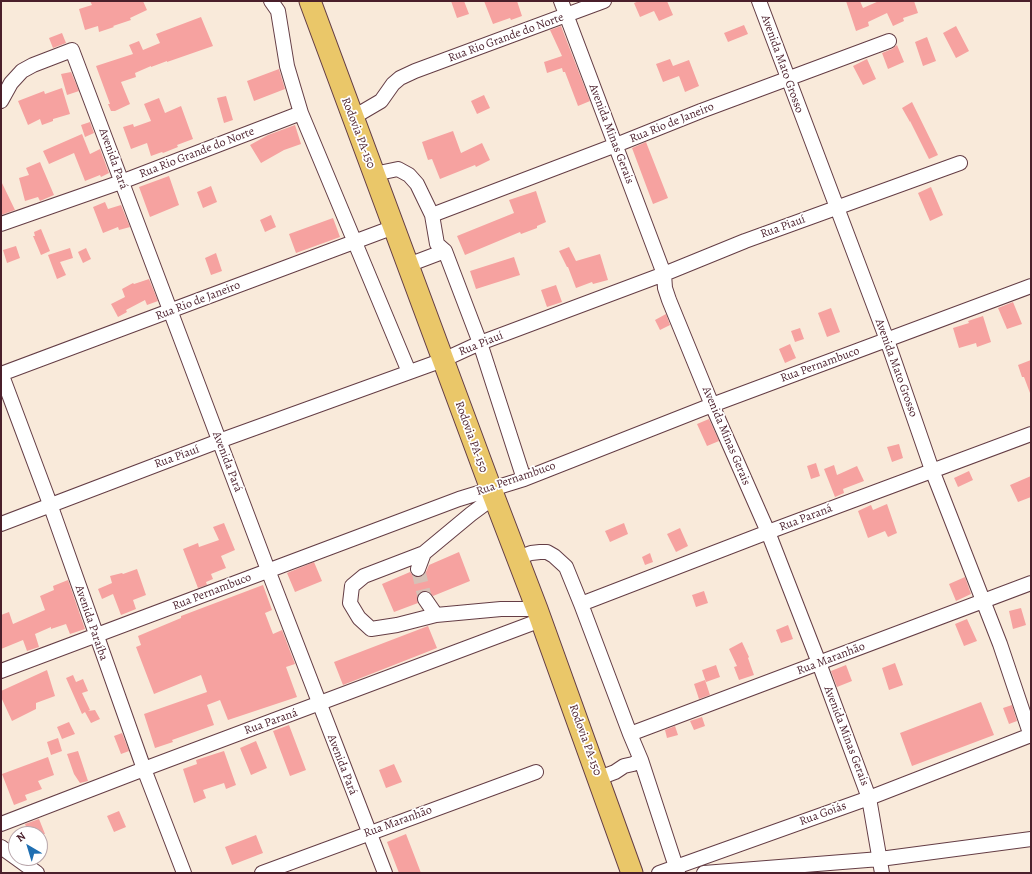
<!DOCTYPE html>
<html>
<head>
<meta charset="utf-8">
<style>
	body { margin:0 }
	#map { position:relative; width:1032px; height:874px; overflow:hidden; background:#f9eada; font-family:Alegreya,serif }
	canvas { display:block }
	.frame { position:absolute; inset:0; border:2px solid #4a1f2b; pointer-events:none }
	.north { position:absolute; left:8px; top:826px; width:40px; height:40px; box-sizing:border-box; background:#fff; border:1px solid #b7a5aa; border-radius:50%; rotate:322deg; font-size:11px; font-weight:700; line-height:16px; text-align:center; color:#4a1f2b }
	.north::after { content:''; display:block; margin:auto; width:14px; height:18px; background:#1f6fb2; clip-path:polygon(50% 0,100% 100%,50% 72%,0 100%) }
</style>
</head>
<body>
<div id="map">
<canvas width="1032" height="874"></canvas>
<div class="frame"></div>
<div class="north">N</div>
</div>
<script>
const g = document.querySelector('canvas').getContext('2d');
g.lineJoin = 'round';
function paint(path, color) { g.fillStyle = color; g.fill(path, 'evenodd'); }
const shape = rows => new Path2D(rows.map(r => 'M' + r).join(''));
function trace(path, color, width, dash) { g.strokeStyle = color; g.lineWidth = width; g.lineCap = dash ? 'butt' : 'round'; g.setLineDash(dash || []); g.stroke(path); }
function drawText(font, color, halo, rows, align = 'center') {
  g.font = font + ' Alegreya,serif'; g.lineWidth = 3.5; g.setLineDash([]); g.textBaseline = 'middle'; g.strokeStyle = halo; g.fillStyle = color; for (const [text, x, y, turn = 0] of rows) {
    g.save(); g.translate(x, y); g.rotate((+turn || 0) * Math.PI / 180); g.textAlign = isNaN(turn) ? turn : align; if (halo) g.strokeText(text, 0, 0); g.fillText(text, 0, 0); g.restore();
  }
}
paint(shape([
	[90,1,143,1,147,10,130,18,131,20,113,26,114,27,99,32,98,26,85,30,79,9,92,5],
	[451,1,464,1,469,14,457,18],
	[484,1,517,1,522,16,511,20,510,18,493,24],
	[639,1,667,1,673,15,659,21,654,11,640,17,634,3],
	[846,1,860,1,863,8,879,1,914,1,918,13,903,18,904,21,893,26,887,13,868,22,869,26,856,31],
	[201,17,213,46,167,62,167,61,151,67,151,66,135,73,136,77,121,82,130,104,115,111,111,111,108,104,110,104,96,66,133,54,129,45,139,41,143,50,160,43,156,34],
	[744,25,748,34,728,42,724,33],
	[561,26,590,101,578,106,565,72,563,72,562,68,547,73,544,62,562,56,550,30],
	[956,26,969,51,956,58,943,33],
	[62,33,66,43,53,48,49,38],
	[927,37,936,61,923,66,915,42],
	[897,45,904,62,888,69,882,53,892,49],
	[670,59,673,66,689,60,699,86,685,92,679,76,663,82,656,64],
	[867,59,876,79,863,85,853,66],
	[279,69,285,89,254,101,247,81],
	[71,72,79,91,67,95,61,74],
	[62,88,70,114,53,119,53,121,42,125,40,119,28,125,18,101,44,91,45,94],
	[484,95,490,108,477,114,471,101],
	[226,96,233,120,224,123,217,98],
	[159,98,165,113,181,106,193,139,177,145,178,147,163,153,162,152,151,156,147,143,131,149,123,127,133,124,134,127,151,121,144,104],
	[912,102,938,155,929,159,910,121,910,122,902,108],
	[90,122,94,133,85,137,81,125],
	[295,125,301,144,284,150,261,163,250,145,268,135],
	[453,131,461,153,482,143,490,160,476,167,475,165,440,179,432,159,428,160,422,142],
	[82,134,90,154,100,149,109,173,101,177,100,175,85,181,74,153,49,164,43,151],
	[646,142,668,198,653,204,632,148],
	[40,162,54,195,40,201,38,197,25,201,19,178,29,175,26,168],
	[169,176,179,205,150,217,139,187],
	[1,181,15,210,1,215],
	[211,186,217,202,203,208,197,192],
	[931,187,943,215,930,221,918,193],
	[536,191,546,222,537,226,537,228,521,234,520,232,465,255,457,236,514,213,509,200],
	[105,202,108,209,121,205,130,227,119,230,118,227,103,233,93,207],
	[271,215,276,227,265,232,260,220],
	[333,218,340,237,296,253,289,234],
	[41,229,50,251,41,255,33,236,35,236,34,232],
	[16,246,20,258,7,263,3,250],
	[569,247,576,261,600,254,608,280,593,284,592,282,576,288,568,267,567,267,559,251],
	[70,248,73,258,60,262,66,275,57,279,48,255],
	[86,248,91,259,83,263,78,252],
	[216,253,222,271,211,275,205,258],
	[514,257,520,275,476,289,470,271],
	[149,279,158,301,147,305,145,300,126,310,127,312,118,317,111,304,125,297,122,289,133,283,134,284],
	[556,285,562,302,547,307,541,290],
	[1013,302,1022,324,1007,329,998,308],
	[831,308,840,332,827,337,818,313],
	[666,314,670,325,660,330,655,320],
	[983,316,991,342,977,347,976,343,959,348,953,328,969,323,968,321],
	[800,328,804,339,795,342,791,331],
	[790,344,796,358,785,363,779,349],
	[1031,360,1031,393,1030,393,1024,377,1022,377,1018,365],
	[709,419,719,441,707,446,697,424],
	[899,444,903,458,892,462,887,447],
	[816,463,820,476,811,479,807,466],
	[834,465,837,475,857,466,864,481,843,489,844,493,835,497,824,469],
	[969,471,973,480,958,487,954,478],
	[1031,476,1031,497,1018,502,1010,485],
	[887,504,897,533,888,537,885,531,868,538,858,511,871,505,873,510],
	[224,523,235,550,221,556,226,568,211,574,213,579,206,582,207,585,198,588,183,549,198,543,199,547,219,540,213,527],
	[624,523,628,534,610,542,605,531],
	[680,528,688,546,676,552,667,534],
	[459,552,470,581,433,596,428,591,421,592,417,596,418,603,394,612,382,584,410,572,415,577,420,577,426,572,429,565],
	[650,553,653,562,645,565,642,557],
	[314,562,322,581,295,592,287,573],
	[137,569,146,595,133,600,136,609,121,615,113,594,102,599,98,589,112,583,110,576,122,573,123,574],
	[965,577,971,594,956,601,949,584],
	[68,580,85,629,70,634,66,624,51,629,51,627,35,634,39,647,27,651,23,640,1,649,1,615,9,612,13,624,45,610,40,596,54,590,53,586],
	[263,585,272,610,265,613,273,634,282,630,295,664,286,667,297,697,228,720,220,700,207,705,214,725,172,740,173,742,155,748,144,714,207,692,201,675,154,694,136,647,141,645,138,636,181,618,181,616],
	[704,591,708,603,696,607,692,595],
	[1021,608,1026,625,1013,629,1009,611],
	[967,619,977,641,964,646,955,624],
	[788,625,793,639,781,643,776,630],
	[428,626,437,648,343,685,334,662],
	[742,642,749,657,748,658,754,675,739,680,734,667,737,666,729,649],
	[895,663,903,685,889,690,882,668],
	[716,665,720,677,706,682,702,670],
	[846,665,852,681,837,687,831,671],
	[47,670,55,696,36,703,36,709,12,721,1,697,1,691],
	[73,675,76,682,83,679,88,691,82,693,90,710,88,711,95,710,100,719,91,723,85,712,82,714,66,678],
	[705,680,710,695,699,699,694,684],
	[981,702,994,735,912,766,900,733],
	[1012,705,1017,721,1009,724,1003,708],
	[702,717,705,726,694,730,690,721],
	[69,722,75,734,62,739,57,727],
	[289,725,306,770,290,776,273,731],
	[675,726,678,735,667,738,665,730],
	[122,733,129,751,121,754,114,736],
	[58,738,62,751,51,755,47,742],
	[256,741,267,768,251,775,240,748],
	[78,751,88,781,80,783,74,774,67,754],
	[224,751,236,785,226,789,224,783,203,790,206,798,194,803,183,769,197,764,196,760],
	[48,757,54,775,38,781,42,789,25,795,27,800,14,805,2,774],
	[394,764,402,782,386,788,379,770],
	[119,811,126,827,114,832,107,816],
	[39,819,45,834,29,834,25,824],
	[406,834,421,873,399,873,387,842],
	[256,835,263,853,232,865,225,847]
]), '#f6a2a0');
trace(shape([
	[418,569,425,599]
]), '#d6c1b7', 14, [14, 7]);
const minor = shape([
	[271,1,278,11,287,66,301,113,409,372],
	[561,1,664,274,665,288,669,300,712,405,768,532,819,663,869,798,882,873],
	[759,1,887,340,932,470,1000,644,1031,736],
	[1,101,11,83,22,71,33,65,72,50,268,570,385,873],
	[352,118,381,101,393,84,400,78,415,71,604,1],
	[374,174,398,169,409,175,417,184,432,215,437,244,445,251,480,343,524,479],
	[432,215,616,145,701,111,889,41],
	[1,224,121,182,301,113],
	[408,265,445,251],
	[1,373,50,504,144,769,184,873],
	[1,374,394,227],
	[494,497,471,514,424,553,364,576,352,586,350,603,359,618,371,629,397,625,436,615,501,609,537,609],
	[1,524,219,441,443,360,480,343,664,274,745,241,960,163],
	[517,558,531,553,540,552,547,552,554,556,566,567,581,604,630,734,641,760,678,873],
	[418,569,424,553],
	[425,599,436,615],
	[581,604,768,532,1031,434],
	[1,671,459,499,524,479,712,405,1031,286],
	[630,734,1031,583],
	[599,778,615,772,624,766,633,764,641,760],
	[1,824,144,769,541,620],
	[1,847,37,873],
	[262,873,536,772],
	[659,873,869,798,1031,735],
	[704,873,880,859,1031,839]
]);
const highway = shape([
	[310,1,491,489,537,609,632,873]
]);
trace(minor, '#643d45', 16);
trace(highway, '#643d45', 23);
trace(minor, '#fff', 14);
trace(highway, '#eac769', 21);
drawText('12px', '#4a1f2b', '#fff', [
	["Rua Rio Grande do Norte",506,38,-20],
	["Avenida Mato Grosso",782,64,70],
	["Rua Rio de Janeiro",672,123,-22],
	["Rodovia PA-150",358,133,69],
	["Avenida Minas Gerais",611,134,69],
	["Rua Rio Grande do Norte",197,153,-21],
	["Avenida Pará",113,159,70],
	["Rua Piauí",783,227,-20],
	["Rua Rio de Janeiro",198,301,-21],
	["Rua Piauí",481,344,-22],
	["Rua Pernambuco",820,365,-20],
	["Avenida Mato Grosso",896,368,70],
	["Avenida Minas Gerais",726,436,67],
	["Rodovia PA-150",471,437,70],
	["Rua Piauí",177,457,-20],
	["Avenida Pará",227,462,69],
	["Rua Pernambuco",516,479,-19],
	["Rua Paraná",806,518,-21],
	["Rua Pernambuco",212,592,-21],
	["Avenida Paraíba",91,623,71],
	["Rua Maranhão",831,659,-21],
	["Rua Paraná",271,722,-20],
	["Avenida Minas Gerais",846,736,69],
	["Rodovia PA-150",585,740,70],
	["Avenida Pará",342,765,69],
	["Rua Goiás",823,814,-20],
	["Rua Maranhão",398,822,-20]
]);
</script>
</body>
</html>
